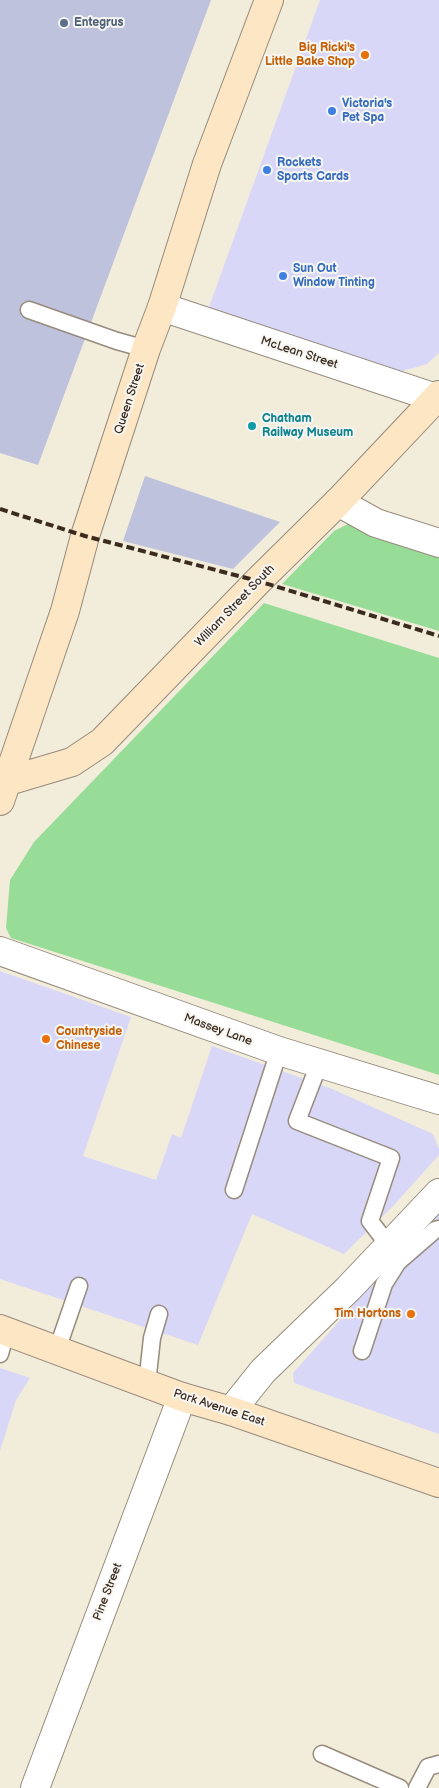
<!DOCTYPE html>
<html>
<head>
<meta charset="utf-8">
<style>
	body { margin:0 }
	canvas { display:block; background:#f2ecdb }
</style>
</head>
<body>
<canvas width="439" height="1788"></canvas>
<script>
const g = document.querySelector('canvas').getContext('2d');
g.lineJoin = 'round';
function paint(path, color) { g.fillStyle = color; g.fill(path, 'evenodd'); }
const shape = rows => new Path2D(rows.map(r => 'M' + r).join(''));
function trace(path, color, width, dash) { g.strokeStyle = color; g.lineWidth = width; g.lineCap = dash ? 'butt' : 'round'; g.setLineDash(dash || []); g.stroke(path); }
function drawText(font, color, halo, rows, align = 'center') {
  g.font = font + ' "Balsamiq Sans",sans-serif'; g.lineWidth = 4; g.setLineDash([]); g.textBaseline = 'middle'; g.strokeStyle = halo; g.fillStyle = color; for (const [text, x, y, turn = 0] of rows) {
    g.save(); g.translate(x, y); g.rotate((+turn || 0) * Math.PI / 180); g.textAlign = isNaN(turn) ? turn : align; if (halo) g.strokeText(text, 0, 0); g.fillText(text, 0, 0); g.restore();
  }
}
paint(shape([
	[320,0,439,0,439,353,427,364,399,372,209,307],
	[0,971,131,1017,83,1156,156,1180,172,1134,181,1138,212,1046,332,1089,433,1134,439,1149,439,1155,394,1205,344,1254,252,1214,198,1345,0,1279],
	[439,1209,439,1434,294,1383,293,1373],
	[0,1368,30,1378,16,1400,0,1451]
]), '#d8d7f8');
paint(shape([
	[0,0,211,0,38,465,0,453],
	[145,476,280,522,233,569,123,541]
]), '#bfc2dd');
paint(shape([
	[356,520,439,540,439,631,282,584,334,531],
	[264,603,439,658,439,1075,11,938,6,928,10,880,34,842]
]), '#98dd97');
const lane = shape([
	[29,310,117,341,146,349],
	[319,1064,297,1121,391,1158,370,1221,389,1246],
	[234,1190,279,1051],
	[57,1350,79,1286],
	[362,1351,384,1284,398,1262,435,1230,439,1229],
	[0,1354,6,1332],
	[147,1384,152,1338,159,1314],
	[322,1754,400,1788],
	[417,1788,428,1767,439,1764]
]);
const street = shape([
	[162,307,436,398],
	[338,502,376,523,439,543],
	[0,951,279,1051,439,1100],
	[231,1411,263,1371,348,1289,439,1193],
	[35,1788,182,1397]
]);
const secondary = shape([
	[8,781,72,762,102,742,258,581,338,502,439,395],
	[0,801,65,611,85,536,146,349,162,307,207,164,269,0],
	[0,1329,182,1397,231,1411,439,1483]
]);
trace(lane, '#968b7c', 19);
trace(street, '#968b7c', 30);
trace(secondary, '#968b7c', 30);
trace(lane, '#fff', 16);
trace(street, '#fff', 28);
trace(secondary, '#fce6c4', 28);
trace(shape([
	[0,509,85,536,258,581,439,636]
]), '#3b2a1e', 4, [8, 4]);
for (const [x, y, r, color] of [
	[64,23,5,"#5c6f8a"],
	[365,55,5,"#e8710a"],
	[332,111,5,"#3f7fe0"],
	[267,170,5,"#3f7fe0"],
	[283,276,5,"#3f7fe0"],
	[252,426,5,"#0f9aa8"],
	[46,1039,5,"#e8710a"],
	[411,1314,5,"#e8710a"]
]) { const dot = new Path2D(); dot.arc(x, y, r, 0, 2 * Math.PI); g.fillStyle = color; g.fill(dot); trace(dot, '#f6f6f2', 2); }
drawText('bold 12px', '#4e5e75', '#f6f6f2', [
	["Entegrus",74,23]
], 'left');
drawText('bold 12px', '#c56008', '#f6f6f2', [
	["Big Ricki's",355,48],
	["Little Bake Shop",355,62],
	["Countryside",56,1032,"left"],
	["Chinese",56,1046,"left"],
	["Tim Hortons",401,1314]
], 'right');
drawText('bold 12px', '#366cbe', '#f6f6f2', [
	["Victoria's",342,104],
	["Pet Spa",342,118],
	["Rockets",277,163],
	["Sports Cards",277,177],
	["Sun Out",293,269],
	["Window Tinting",293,283]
], 'left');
drawText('12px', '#3b2a1e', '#f6f6f2', [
	["McLean Street",299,353,18],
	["Queen Street",130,399,-72],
	["William Street South",235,606,-46],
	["Massey Lane",218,1030,20],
	["Park Avenue East",219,1408,18],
	["Pine Street",108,1592,-69]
]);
drawText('bold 12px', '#0d838f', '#f6f6f2', [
	["Chatham",262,419],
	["Railway Museum",262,433]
], 'left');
</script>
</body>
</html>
